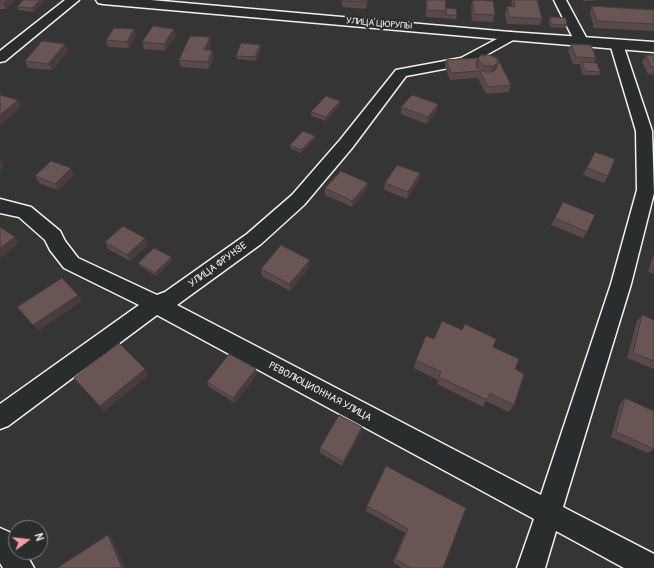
<!DOCTYPE html>
<html>
<head>
<meta charset="utf-8">
<style>
	body { margin:0 }
	#map { position:relative; width:654px; height:568px; overflow:hidden; background:#363536; font-family:Pangolin,sans-serif }
	canvas { display:block }
	.north { position:absolute; left:8px; top:520px; width:40px; height:40px; box-sizing:border-box; background:#2a2d2e; border:1px solid #7b7b78; border-radius:50%; rotate:75deg; font-size:11px; font-weight:700; line-height:16px; text-align:center; color:#f4f1e8 }
	.north::after { content:''; display:block; margin:auto; width:14px; height:18px; background:#ff9aa2; clip-path:polygon(50% 0,100% 100%,50% 72%,0 100%) }
</style>
</head>
<body>
<div id="map">
<canvas width="654" height="568"></canvas>
<div class="north">N</div>
</div>
<script>
const g = document.querySelector('canvas').getContext('2d');
g.lineJoin = 'round';
const shape = rows => new Path2D(rows.map(r => 'M' + r).join(''));
function trace(path, color, width, dash) { g.strokeStyle = color; g.lineWidth = width; g.lineCap = dash ? 'butt' : 'round'; g.setLineDash(dash || []); g.stroke(path); }
function paint(path, color) { g.fillStyle = color; g.fill(path, 'evenodd'); }
function drawText(font, color, halo, rows, align = 'center') {
  g.font = font + ' Pangolin,sans-serif'; g.lineWidth = 4; g.setLineDash([]); g.textBaseline = 'middle'; g.strokeStyle = halo; g.fillStyle = color; for (const [text, x, y, turn = 0] of rows) {
    g.save(); g.translate(x, y); g.rotate((+turn || 0) * Math.PI / 180); g.textAlign = isNaN(turn) ? turn : align; if (halo) g.strokeText(text, 0, 0); g.fillText(text, 0, 0); g.restore();
  }
}
const street = shape([
	[65,0,79,0,5,61,0,62,0,51,65,0],
	[554,0,566,0,588,41,586,44,581,45,576,44,554,0],
	[510,32,515,33,517,36,515,39,470,64,406,76,352,148,304,205,261,244,177,305,541,495,611,284,637,190,636,131,610,44,612,41,617,40,622,41,652,131,654,193,631,284,563,507,654,554,654,568,624,568,556,531,545,568,517,568,534,519,157,315,8,426,0,429,0,404,139,305,64,268,50,250,45,240,19,217,0,213,0,199,31,207,60,231,65,241,78,258,157,295,165,292,247,234,292,195,340,140,396,70,461,58,510,32],
	[0,528,9,532,16,540,16,552,25,552,34,568,3,568,0,563,0,528]
]);
const secondary = shape([
	[96,0,151,0,510,32,654,42,654,52,510,40,103,4,98,3,96,0]
]);
trace(street, '#f4f1e8', 3);
trace(secondary, '#f4f1e8', 3);
paint(street, '#2a2d2e');
paint(secondary, '#2a2d2e');
paint(shape([
	[0,0,15,0,6,9,0,9],
	[23,0,43,0,44,1,34,12,18,10,17,7],
	[342,0,368,0,366,9,342,7],
	[426,0,445,0,446,8,457,15,456,19,426,17],
	[473,0,495,15,493,22,472,21,471,6],
	[512,0,537,0,542,19,540,25,507,24,505,13,507,6,512,7,511,4],
	[583,0,605,0,584,1],
	[592,6,654,10,654,31,594,28,590,13],
	[550,17,567,25,566,28,550,27,549,21],
	[174,29,176,36,165,51,144,49,142,42],
	[136,36,129,48,108,47,106,40],
	[65,44,68,51,52,70,28,68,25,61],
	[211,44,208,50,212,50,214,57,209,69,181,67,179,60],
	[571,44,596,58,594,62,600,72,599,75,583,75,580,66,581,64,573,64,568,51],
	[260,45,261,48,256,61,237,59,236,56],
	[490,55,511,85,509,92,486,94,478,78,450,80,445,67,446,60,478,58],
	[646,55,654,55,654,75,648,74,642,62],
	[340,101,340,104,326,121,311,116,311,112],
	[438,104,437,111,427,124,401,114,401,107],
	[315,136,315,139,301,153,290,148,290,145],
	[595,152,608,176,604,183,583,175],
	[420,173,419,180,407,199,384,190,385,183],
	[74,175,58,190,39,183,35,176],
	[368,183,367,190,352,207,325,195,325,188],
	[555,218,587,232,583,238,551,225],
	[105,242,148,245,130,261,108,249],
	[654,253,654,274,648,272],
	[171,257,172,260,157,276,140,266,138,263],
	[310,266,290,291,262,276,261,269],
	[642,315,654,320,654,369,627,358,637,321],
	[462,330,493,347,515,369,514,405,509,412,486,401,483,407,437,384,438,380,414,368,416,360,434,339],
	[145,369,148,375,104,411,74,378],
	[257,374,235,403,209,387,207,382],
	[625,398,654,449,648,453,611,437,620,404],
	[362,427,361,432,342,466,320,453,320,448],
	[386,466,443,568,402,568,393,562,405,533,366,511,367,506]
]), '#594948');
paint(shape([
	[6,0,15,0,6,9,3,3],
	[40,0,43,0,44,1,34,12,32,8],
	[134,29,136,36,129,48,127,42],
	[174,29,176,36,165,51,164,44],
	[210,37,211,44,205,57,204,50],
	[65,44,68,51,52,70,48,64],
	[260,45,261,48,256,61,255,57],
	[212,50,214,57,209,69,208,62],
	[498,63,494,76,490,79,493,66],
	[18,100,21,107,1,125,0,124,0,115],
	[340,101,340,104,326,121,326,117],
	[438,104,437,111,427,124,428,117],
	[315,136,315,139,301,153,301,150],
	[0,158,4,165,0,170],
	[71,168,74,175,58,190,55,184],
	[420,173,419,180,407,199,408,192],
	[368,183,367,190,352,207,352,201],
	[15,237,19,243,0,258,0,248],
	[145,238,148,245,130,261,127,255],
	[171,257,172,260,157,276,155,273],
	[310,260,310,266,290,291,289,284],
	[78,295,82,301,38,331,33,325],
	[145,369,148,375,104,411,100,406],
	[256,369,257,374,235,403,233,398],
	[362,427,361,432,342,466,343,462],
	[108,535,112,538,125,568,122,568]
]), '#493c3b');
const building = shape([
	[0,0,6,0,3,3,0,2,0,0],
	[23,0,40,0,32,8,17,7,23,0],
	[342,0,367,0,367,2,342,1,342,0],
	[427,0,445,0,446,11,427,10,427,0],
	[473,0,493,1,495,15,474,14,473,0],
	[514,0,537,0,542,19,509,17,507,6,515,7,514,0],
	[592,6,654,10,654,24,597,21,592,6],
	[446,8,456,9,457,15,446,15,446,8],
	[550,17,566,18,567,25,551,24,550,17],
	[153,26,174,29,164,44,142,42,153,26],
	[114,28,134,29,127,42,106,40,114,28],
	[190,36,210,37,204,50,212,50,208,62,179,60,190,36],
	[42,41,65,44,48,64,25,61,42,41],
	[241,43,260,45,255,57,236,56,241,43],
	[571,44,591,45,596,58,576,57,571,44],
	[481,55,490,55,497,58,498,63,493,66,485,66,479,62,478,58,481,55],
	[646,55,654,55,654,68,651,67,646,55],
	[494,57,497,57,511,85,488,87,480,71,451,73,446,60,478,58,476,64,477,68,484,72,492,72,496,69,498,63,497,58,494,57],
	[582,62,597,63,600,72,585,71,582,62],
	[0,95,18,100,0,115,0,95],
	[412,95,438,104,428,117,401,107,412,95],
	[326,96,340,101,326,117,311,112,326,96],
	[303,131,315,136,301,150,290,145,303,131],
	[595,152,615,159,608,176,587,168,595,152],
	[51,161,71,168,55,184,35,176,51,161],
	[397,165,420,173,408,192,385,183,397,165],
	[341,171,368,183,352,201,325,188,341,171],
	[563,202,595,215,587,232,555,218,563,202],
	[123,226,145,238,127,255,105,242,123,226],
	[0,227,15,237,0,248,0,227],
	[281,245,310,260,289,284,261,269,281,245],
	[154,248,171,257,155,273,138,263,154,248],
	[62,278,78,295,33,325,17,307,62,278],
	[642,315,654,320,654,361,633,353,642,315],
	[442,321,462,330,465,324,496,339,493,347,519,359,515,369,524,374,514,405,490,393,487,400,439,377,441,372,416,360,426,336,434,339,442,321],
	[119,343,145,369,100,406,74,378,119,343],
	[229,354,256,369,233,398,207,382,229,354],
	[625,398,654,411,654,449,616,432,625,398],
	[339,415,362,427,343,462,320,448,339,415],
	[386,466,466,508,443,568,411,568,395,559,408,529,367,506,386,466],
	[108,535,122,568,57,568,108,535]
]);
paint(building, '#685554');
trace(building, '#493c3b', 1);
drawText('9px', '#f4f1e8', '#2a2d2e', [
	["УЛИЦА ЦЮРУПЫ",379,24,5]
]);
drawText('10px', '#f4f1e8', '#2a2d2e', [
	["УЛИЦА ФРУНЗЕ",218,265,-36],
	["РЕВОЛЮЦИОННАЯ УЛИЦА",320,392,28]
]);
</script>
</body>
</html>
